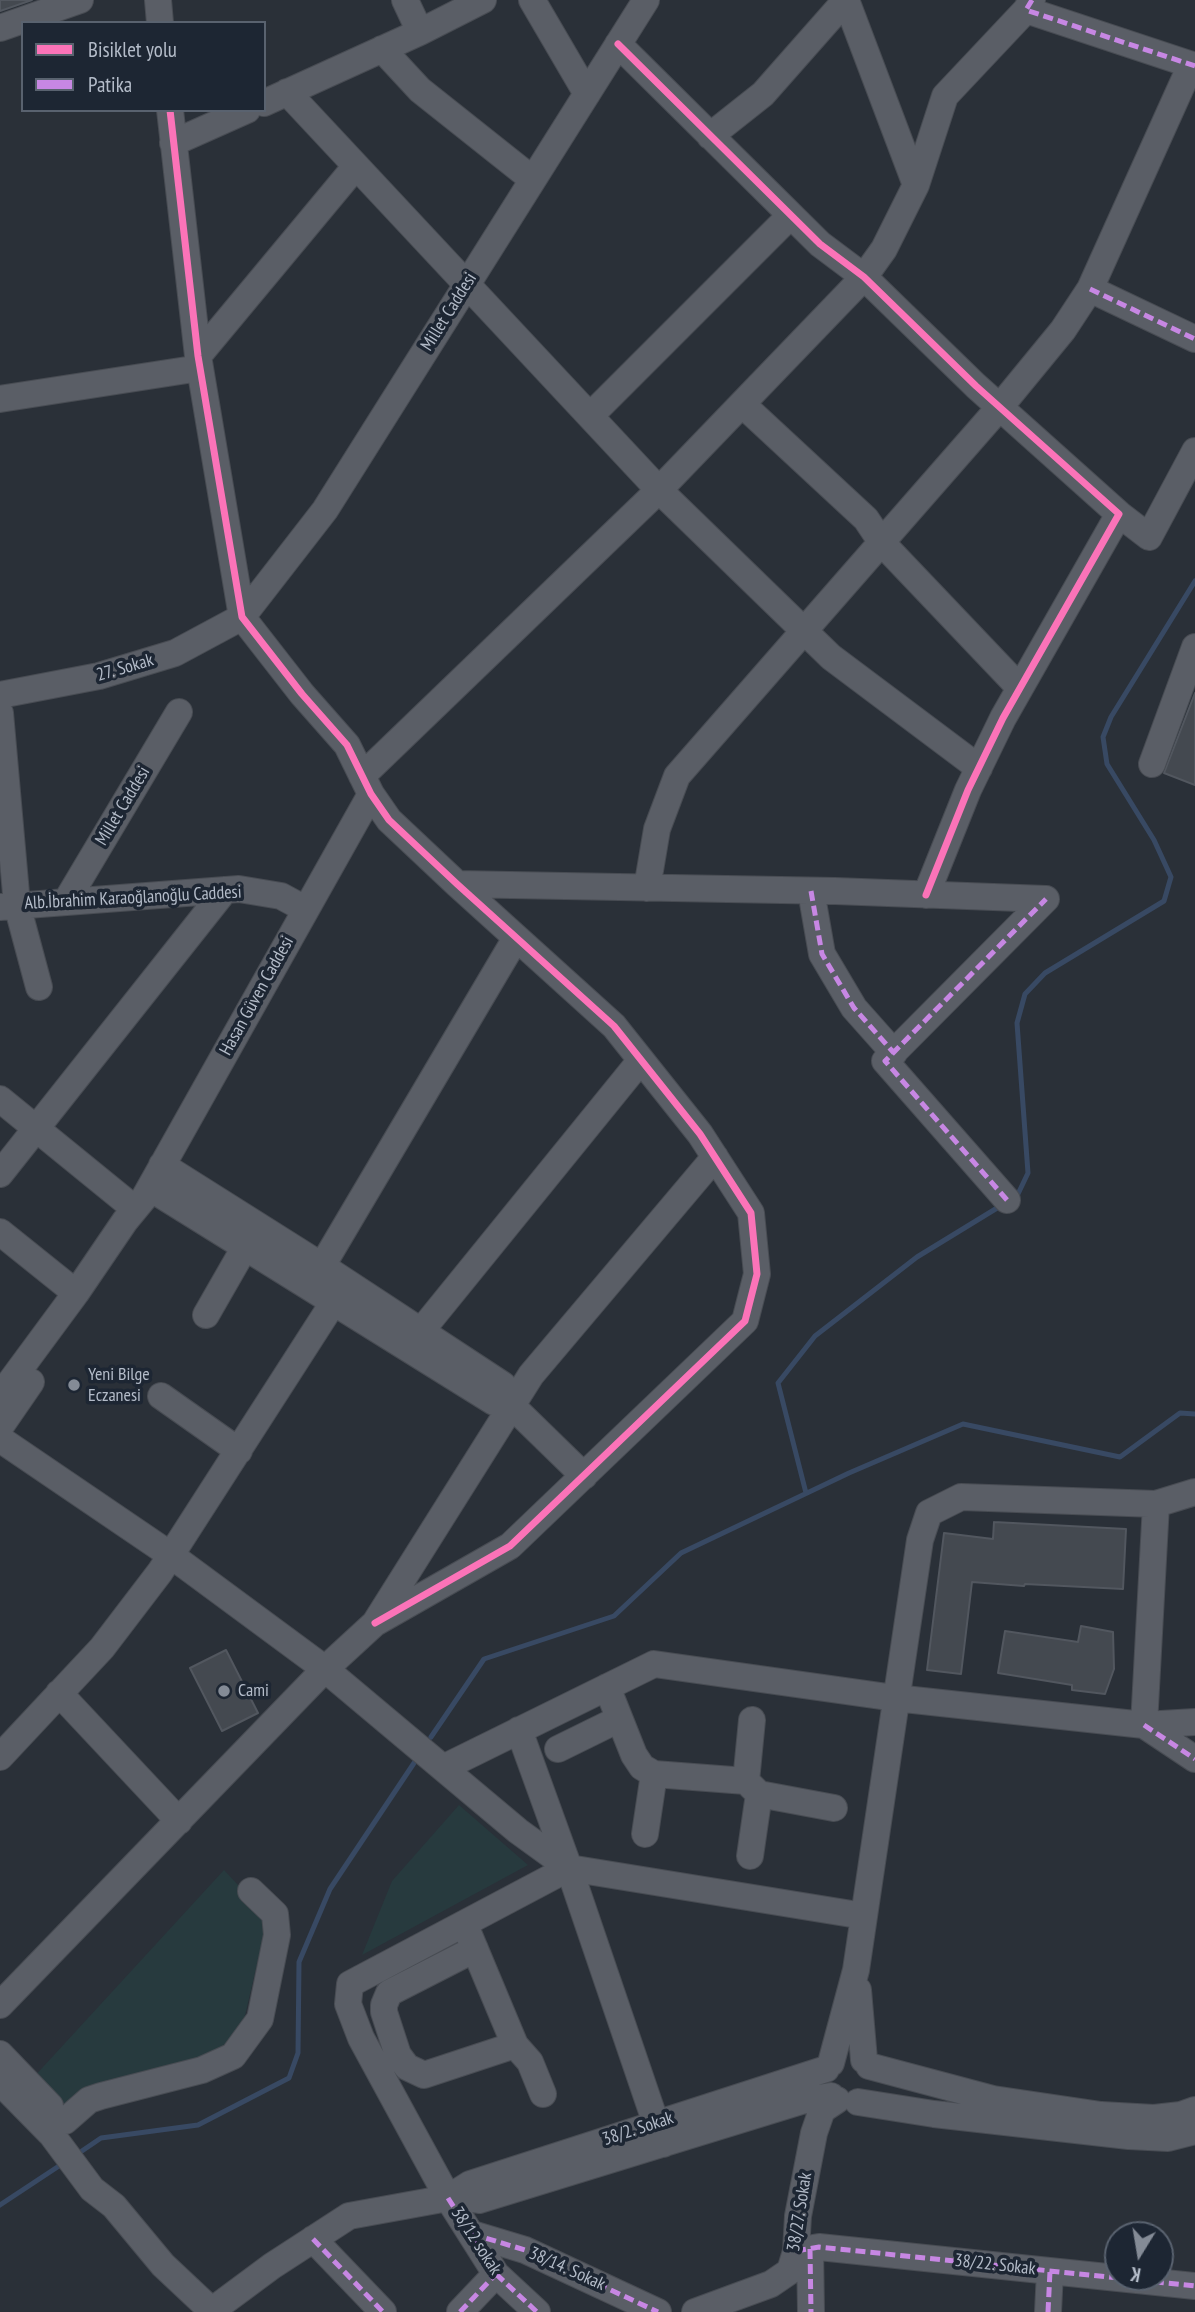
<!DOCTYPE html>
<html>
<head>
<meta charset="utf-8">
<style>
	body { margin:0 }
	#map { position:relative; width:1195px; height:2312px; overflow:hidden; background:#2a3038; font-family:"PT Sans Narrow",sans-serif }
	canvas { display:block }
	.legend { position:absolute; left:21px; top:21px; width:245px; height:91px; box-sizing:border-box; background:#1d2633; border:2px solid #59626f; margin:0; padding:9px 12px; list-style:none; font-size:21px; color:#b4bcc9 }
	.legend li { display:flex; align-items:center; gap:14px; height:35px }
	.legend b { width:35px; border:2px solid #59626f }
	.north { position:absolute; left:1104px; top:2221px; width:70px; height:70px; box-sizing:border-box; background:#1d2633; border:2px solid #59626f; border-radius:50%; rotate:191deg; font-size:19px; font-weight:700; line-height:28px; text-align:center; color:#b4bcc9 }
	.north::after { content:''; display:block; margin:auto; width:24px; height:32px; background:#848b96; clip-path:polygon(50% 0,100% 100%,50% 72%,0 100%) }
</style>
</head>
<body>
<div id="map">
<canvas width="1195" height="2312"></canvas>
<ul class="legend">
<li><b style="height:9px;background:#fb73b8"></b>Bisiklet yolu</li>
<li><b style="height:9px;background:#c787e3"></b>Patika</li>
</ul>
<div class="north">K</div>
</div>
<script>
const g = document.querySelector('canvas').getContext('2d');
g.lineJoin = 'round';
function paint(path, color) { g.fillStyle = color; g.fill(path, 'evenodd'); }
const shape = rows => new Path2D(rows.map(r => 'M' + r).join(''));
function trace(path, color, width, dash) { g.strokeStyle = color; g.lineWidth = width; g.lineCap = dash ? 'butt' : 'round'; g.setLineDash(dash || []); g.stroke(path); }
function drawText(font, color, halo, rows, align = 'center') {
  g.font = font + ' "PT Sans Narrow",sans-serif'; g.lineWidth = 7; g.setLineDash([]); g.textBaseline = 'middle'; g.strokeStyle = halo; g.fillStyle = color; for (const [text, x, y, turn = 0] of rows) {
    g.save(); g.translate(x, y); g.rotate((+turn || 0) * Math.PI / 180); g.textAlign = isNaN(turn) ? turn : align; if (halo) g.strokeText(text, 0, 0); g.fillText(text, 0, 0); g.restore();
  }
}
paint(shape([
	[459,1805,528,1865,362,1955,392,1881],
	[224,1870,268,1917,243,2024,220,2057,99,2085,61,2105,32,2079]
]), '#273a3e');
trace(shape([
	[1013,1198,1017,1196,1028,1173,1017,1023,1025,994,1045,973,1164,901,1171,877,1154,840,1107,764,1103,737,1111,717,1195,581],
	[806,1493,778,1383,815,1336,917,1257,1002,1205],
	[431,1737,484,1659,614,1616,681,1553,849,1473,963,1424,1120,1457,1180,1413,1195,1414],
	[76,2155,101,2138,198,2125,289,2078,298,2053,299,1962,330,1889,414,1763],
	[0,2205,62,2164]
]), '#384963', 5);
const building = shape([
	[0,0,32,0,0,11,0,0],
	[1195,693,1195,785,1164,773,1195,693],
	[994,1522,1126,1529,1123,1589,1025,1584,1024,1586,972,1582,961,1674,927,1670,944,1533,993,1539,994,1522],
	[1081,1626,1113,1632,1114,1669,1105,1694,1072,1690,1072,1685,998,1673,1005,1631,1078,1642,1081,1626],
	[226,1650,258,1713,222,1731,190,1668,226,1650]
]);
paint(building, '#444950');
trace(building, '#52575f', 2);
const minor = shape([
	[158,0,160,23],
	[532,0,587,94],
	[846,0,916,185,945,96,1026,10],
	[1032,0,1026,10,1195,66],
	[0,28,80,0],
	[420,32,483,0],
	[618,44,820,244,864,277,976,386,1119,514,1003,718,968,790,926,895],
	[382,49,420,90,532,179],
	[287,92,659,490,362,776],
	[264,103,420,32,405,0],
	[170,110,198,356,242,617,302,694,347,745,371,794,389,820,457,884,614,1026,700,1134,751,1213,757,1274,745,1321,510,1546,375,1623],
	[710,136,763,94,846,0],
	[173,143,247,110],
	[916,185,884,249,864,277,659,490,831,657,979,768],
	[1090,289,1195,339],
	[198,356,356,166],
	[0,399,200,368],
	[742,404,866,519,882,543,1020,688],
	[590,416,790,216],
	[1119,514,1149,537,1195,451],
	[0,695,99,676,175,653,242,617,325,510,646,0],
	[0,713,17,905,39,987],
	[1152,764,1195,647],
	[457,884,835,891,1046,899],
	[647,888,657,829,677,776,999,408,1063,330,1090,289,1191,65],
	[811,891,822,954,854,1008,894,1053],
	[67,900,179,712],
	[0,907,239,889,281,896,305,909],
	[0,1099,135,1209],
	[162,1165,322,1266,503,1385,507,1401,584,1476],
	[0,1174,225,890],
	[150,1188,494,1402,507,1401],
	[1007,1200,885,1061,1046,899],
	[0,1232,76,1293],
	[206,1315,245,1247],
	[421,1331,641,1060],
	[0,1396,76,1293,125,1221,144,1198,371,794],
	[161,1396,239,1451],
	[0,1427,31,1382],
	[0,1439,172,1556,325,1669,518,1831,569,1868,663,2144],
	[1156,1504,1144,1725,1195,1759],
	[607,1687,634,1755,642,1767,654,1774,746,1781,759,1794,834,1808],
	[59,1693,179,1821],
	[519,1730,569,1868],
	[558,1749,619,1719],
	[0,1757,102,1648,160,1572,333,1303,322,1266,516,938],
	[443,1768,654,1664,895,1698,1144,1725,1195,1722],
	[746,1781,752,1720],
	[645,1834,654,1774],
	[750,1856,759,1794],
	[469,1935,515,2045,530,2062,543,2094],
	[475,1949,389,1993,384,2005,384,2012,398,2055,407,2067,424,2075,515,2045],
	[858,1990,864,2060],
	[0,2005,325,1669,375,1623,531,1375,715,1157],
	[0,2054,50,2106],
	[831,2063,856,1970,920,1540,929,1513,961,1497,1156,1504,1195,1492],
	[869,2066,993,2099,1101,2115,1154,2118,1181,2115,1195,2110],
	[0,2082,52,2135,92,2189,114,2206,163,2265,213,2312],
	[858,2102,934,2114,1129,2136,1168,2138,1195,2131],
	[65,2121,89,2100,101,2096,202,2070,233,2056,260,2019,277,1935,275,1914,251,1891],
	[454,2196,479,2200,801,2101,831,2096],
	[472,2234,525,2250,658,2312],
	[313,2239,383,2312],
	[810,2249,811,2312],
	[796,2251,819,2247,1195,2286],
	[210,2312,272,2266,349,2216,448,2198,470,2184,826,2069],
	[460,2312,496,2274],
	[537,2312,496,2274,448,2198,361,2038,348,2004,350,1984,569,1868,864,1916],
	[695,2312,771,2284,790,2271,796,2251,798,2216,814,2133,822,2110,837,2100],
	[1048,2312,1050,2271]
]);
trace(minor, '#484c53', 28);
trace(minor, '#5a5e66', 26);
trace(shape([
	[1032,0,1026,10,1195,66],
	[1090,289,1195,339],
	[811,891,822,954,854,1008,894,1053],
	[1007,1200,885,1061,1046,899],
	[1144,1725,1195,1759],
	[448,2198,496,2274,537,2312],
	[472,2234,525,2250,658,2312],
	[313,2239,383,2312],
	[810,2249,811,2312],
	[796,2251,819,2247,1195,2286],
	[460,2312,496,2274],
	[1048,2312,1050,2271]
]), '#c787e3', 5, [10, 5]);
trace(shape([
	[618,44,820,244,864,277,976,386,1119,514,1003,718,968,790,926,895],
	[170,110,198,356,242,617,302,694,347,745,371,794,389,820,457,884,614,1026,700,1134,751,1213,757,1274,745,1321,510,1546,375,1623]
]), '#fb73b8', 7);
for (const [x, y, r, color] of [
	[74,1385,7,"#848b96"],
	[224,1691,7,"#848b96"]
]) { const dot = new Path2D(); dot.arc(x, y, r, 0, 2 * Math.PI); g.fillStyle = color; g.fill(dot); trace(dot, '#1d2633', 2.5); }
drawText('18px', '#b4bcc9', '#1d2633', [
	["Millet Caddesi",449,312,-58],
	["27. Sokak",125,668,-16],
	["Millet Caddesi",123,806,-59],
	["Alb.İbrahim Karaoğlanoğlu Caddesi",133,898,-3],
	["Hasan Güven Caddesi",257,996,-61],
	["38/2. Sokak",638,2129,-18],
	["38/27. Sokak",800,2212,-81],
	["38/12 sokak",476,2241,57],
	["38/22. Sokak",995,2265,6],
	["38/14. Sokak",567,2269,24]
]);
drawText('18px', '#b4bcc9', '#1d2633', [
	["Yeni Bilge",88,1375],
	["Eczanesi",88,1396],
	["Cami",238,1691]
], 'left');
</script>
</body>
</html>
